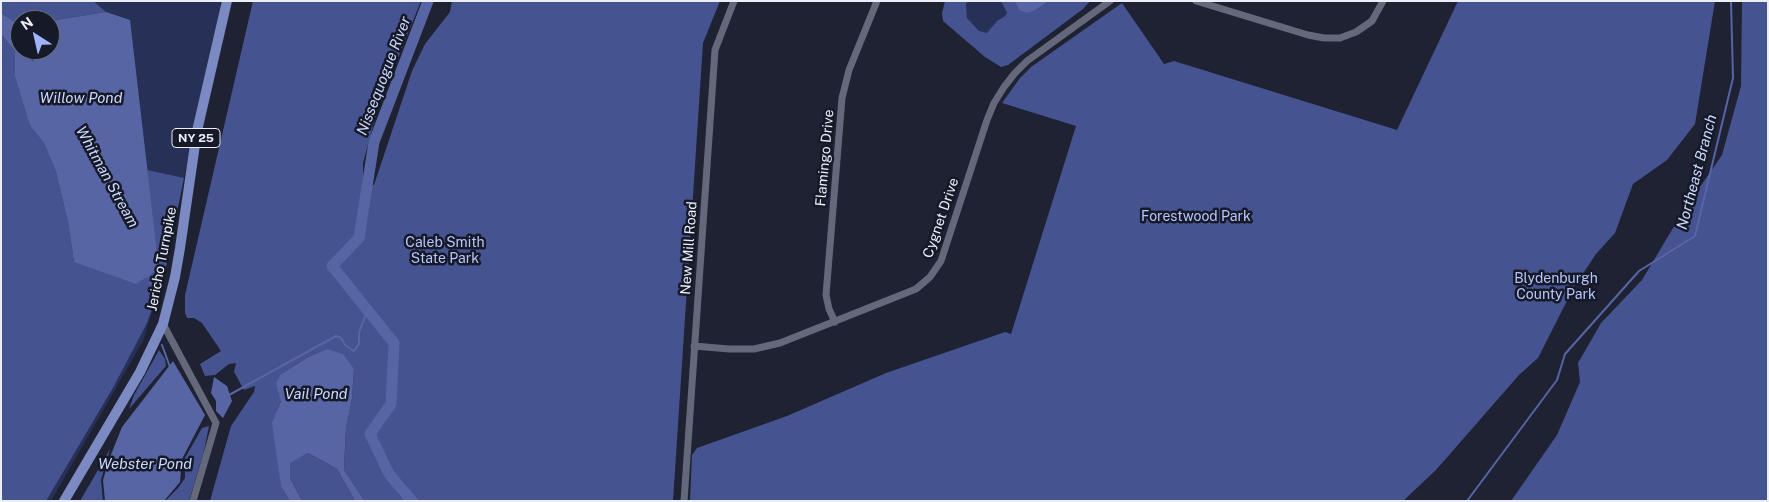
<!DOCTYPE html>
<html>
<head>
<meta charset="utf-8">
<style>
	body { margin:0 }
	#map { position:relative; width:1769px; height:502px; overflow:hidden; background:#1e2232; font-family:"Public Sans",sans-serif }
	canvas { display:block }
	.frame { position:absolute; inset:0; border:2px solid #eceffa; pointer-events:none }
	.north { position:absolute; left:10px; top:10px; width:50px; height:50px; box-sizing:border-box; background:#151928; border:1px solid #6b6f7c; border-radius:50%; rotate:325deg; font-size:14px; font-weight:700; line-height:20px; text-align:center; color:#eceffa }
	.north::after { content:''; display:block; margin:auto; width:18px; height:22px; background:#a0b3fd; clip-path:polygon(50% 0,100% 100%,50% 72%,0 100%) }
</style>
</head>
<body>
<div id="map">
<canvas width="1769" height="502"></canvas>
<div class="frame"></div>
<div class="north">N</div>
</div>
<script>
const g = document.querySelector('canvas').getContext('2d');
g.lineJoin = 'round';
function paint(path, color) { g.fillStyle = color; g.fill(path, 'evenodd'); }
const shape = rows => new Path2D(rows.map(r => 'M' + r).join(''));
function trace(path, color, width, dash) { g.strokeStyle = color; g.lineWidth = width; g.lineCap = dash ? 'butt' : 'round'; g.setLineDash(dash || []); g.stroke(path); }
function drawText(font, color, halo, rows, align = 'center') {
  g.font = font + ' "Public Sans",sans-serif'; g.lineWidth = 5; g.setLineDash([]); g.textBaseline = 'middle'; g.strokeStyle = halo; g.fillStyle = color; for (const [text, x, y, turn = 0] of rows) {
    g.save(); g.translate(x, y); g.rotate((+turn || 0) * Math.PI / 180); g.textAlign = isNaN(turn) ? turn : align; if (halo) g.strokeText(text, 0, 0); g.fillText(text, 0, 0); g.restore();
  }
}
paint(shape([
	[1,1,220,1,220,13,184,178,182,178,165,269,143,341,51,501,1,501],
	[20,20,50,20,50,50,20,50],
	[968,1,1001,1,1007,13,1005,16,997,21,987,34,979,31,967,18,966,4]
]), '#273057');
paint(shape([
	[1,1,93,1,106,12,50,21,20,20,20,25,1,13],
	[253,1,421,1,378,107,363,163,363,187,374,185,412,71,425,44,450,12,452,1,720,1,703,43,673,501,365,501,344,470,346,428,352,399,354,369,327,349,310,356,281,374,281,401,277,411,281,487,290,501,210,501,231,426,254,392,255,386,244,390,234,372,236,363,229,364,215,375,205,376,200,364,221,351,202,323,194,318,187,318,185,313,185,295],
	[945,1,968,1,966,4,967,18,979,31,987,33,997,21,1005,16,1007,13,1001,1,1014,1,1019,10,1036,10,1049,1,1090,1,1083,9,1008,65,1001,67,985,57,943,21,942,13],
	[1458,1,1715,1,1695,124,1667,160,1633,184,1615,233,1596,254,1574,287,1538,358,1519,375,1436,470,1403,501,690,501,692,455,697,448,787,416,886,373,1005,332,1011,334,1076,126,1002,103,1020,78,1031,67,1122,3,1164,64,1174,61,1397,130],
	[1742,1,1768,1,1768,501,1511,501,1557,435,1580,382,1578,363,1601,323,1642,280,1682,213,1722,155,1741,86],
	[1,34,15,51,15,77,30,126,44,143,56,172,68,222,74,262,159,269,147,170,184,178,164,277,146,325,114,386,46,501,1,501],
	[159,350,165,359,166,366,129,409,134,395],
	[209,426,204,451,189,501,165,501,178,488,185,478,185,458,202,428],
	[110,449,101,480,103,501,80,501],
	[308,453,337,469,355,501,302,501,290,478,290,462]
]), '#465391');
paint(shape([
	[1014,1,1049,1,1036,10,1027,13,1019,10],
	[106,12,130,20,159,269,136,284,74,262,68,222,56,172,44,143,30,126,15,77,15,51,1,34,1,13,18,24,20,29,20,50,28,50,32,61,40,57,38,50,50,50,50,21],
	[327,349,343,354,354,369,352,399,346,428,344,470,365,501,355,501,337,469,308,453,290,463,290,478,302,501,290,501,281,487,272,423,281,401,276,383,281,374,310,356],
	[173,361,205,415,182,459,180,482,164,501,105,501,103,480,110,457,122,427],
	[214,377,227,386,232,401,223,418,216,411,216,401,211,393]
]), '#5765a4');
trace(shape([
	[148,274,153,291],
	[162,345,170,367],
	[229,395,336,336,341,338,346,346,354,351,359,344,359,333,367,311],
	[1467,501,1557,380,1565,354,1639,271,1695,236,1733,78,1731,1]
]), '#5765a4', 2);
trace(shape([
	[412,501,389,474,370,434,391,404,394,343,332,266,359,238,374,142,428,1]
]), '#5765a4', 11);
trace(shape([
	[1196,1,1308,35,1324,38,1340,38,1356,32,1372,21,1383,1],
	[835,322,829,309,826,295,842,98,849,70,877,1],
	[163,324,216,423,193,501],
	[694,346,729,349,754,349,780,343,916,289,930,277,941,261,987,120,994,103,1004,87,1015,73,1027,61,1110,1],
	[684,501,715,50,734,1]
]), '#63687b', 7);
trace(shape([
	[64,501,140,372,163,324,175,277,180,248,197,131,227,1]
]), '#7c8ac3', 10);
for (const [x, y, w] of [
	[196,138,48]
]) { const box = new Path2D(); box.roundRect(x - w / 2, y - 9.5, w, 19, 4); g.fillStyle = '#151928'; g.fill(box); trace(box, '#eceffa', 1); }
drawText('bold 12px', '#eceffa', null, [
	["NY 25",196,138]
]);
drawText('14px', '#eceffa', '#151928', [
	["Flamingo Drive",825,158,-85],
	["Cygnet Drive",941,218,-71],
	["New Mill Road",689,248,-86],
	["Jericho Turnpike",162,259,-79]
]);
drawText('14px', '#b8c6fd', '#151928', [
	["Forestwood Park",1196,217],
	["Caleb Smith",445,243],
	["State Park",445,259],
	["Blydenburgh",1556,279],
	["County Park",1556,295]
]);
drawText('italic 15px', '#cdd8fd', '#151928', [
	["Nissequogue River",384,76,-69],
	["Willow Pond",81,98],
	["Northeast Branch",1697,172,-75],
	["Whitman Stream",107,177,61],
	["Vail Pond",316,394],
	["Webster Pond",145,464]
]);
</script>
</body>
</html>
